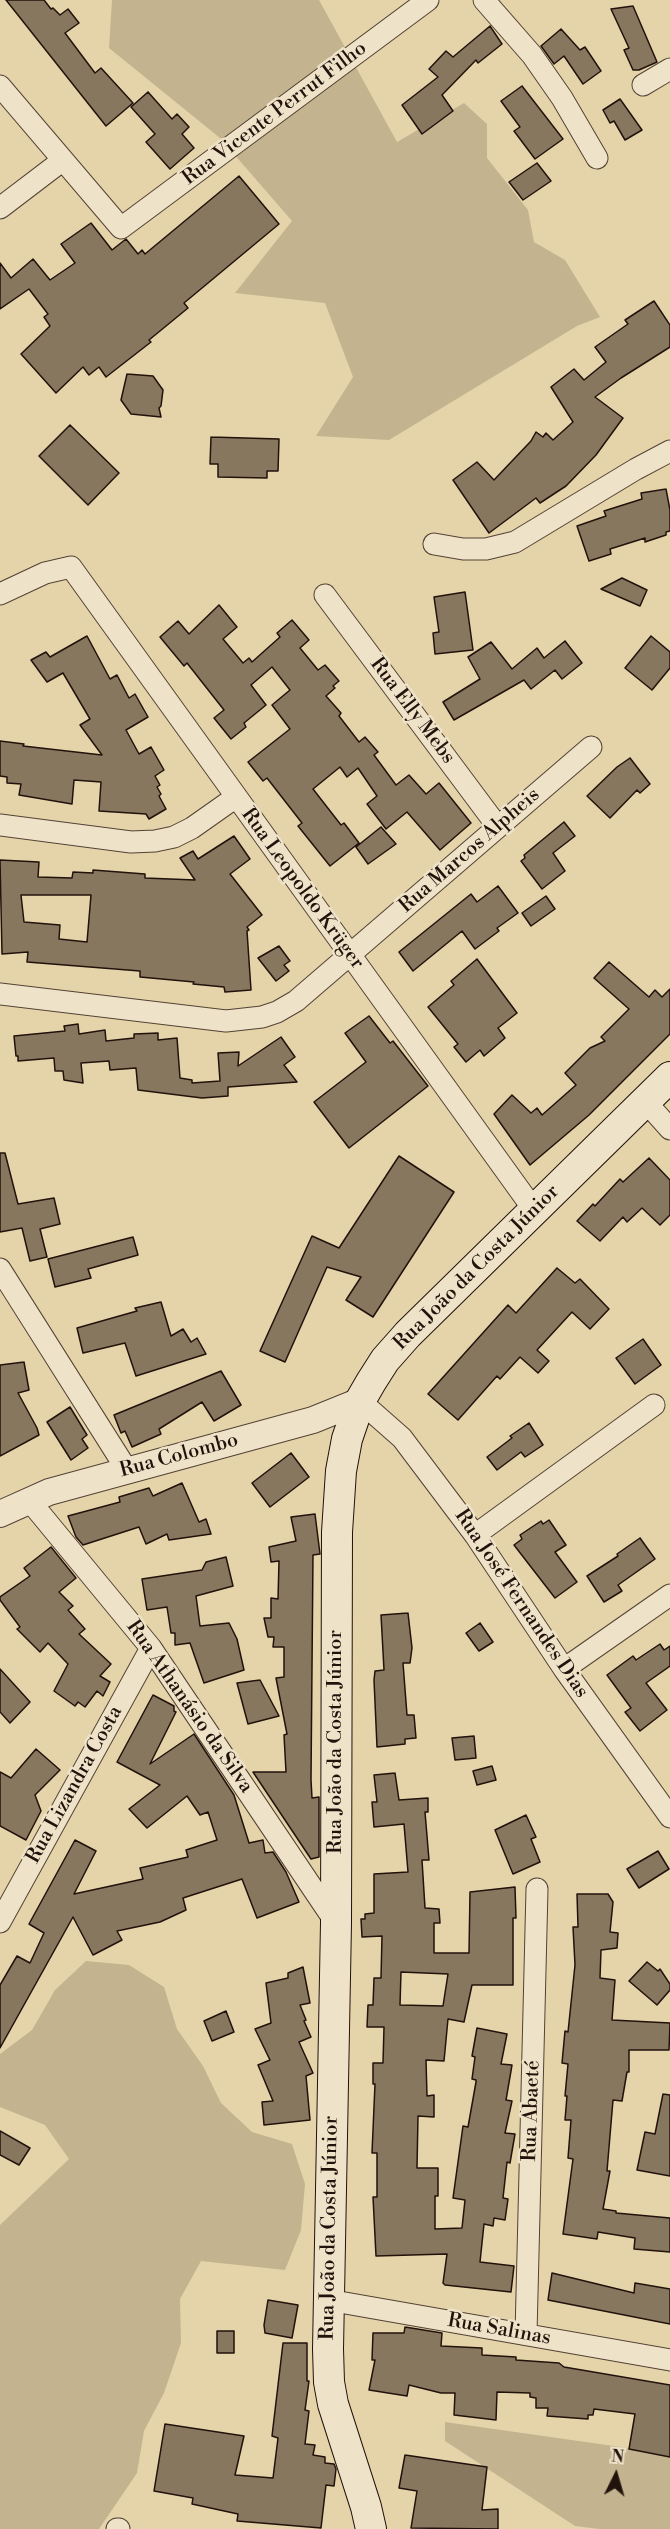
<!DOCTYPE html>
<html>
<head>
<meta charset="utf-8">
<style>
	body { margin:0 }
	#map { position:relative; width:670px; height:2529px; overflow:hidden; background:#e5d4aa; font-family:"Libre Bodoni",serif }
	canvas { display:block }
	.north { position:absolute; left:586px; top:2445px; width:60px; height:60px; -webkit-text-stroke:4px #eee3c8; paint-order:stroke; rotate:5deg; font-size:16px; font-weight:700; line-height:24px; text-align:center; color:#22120c }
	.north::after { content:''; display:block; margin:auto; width:21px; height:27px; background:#22120c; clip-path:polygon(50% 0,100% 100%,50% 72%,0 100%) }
</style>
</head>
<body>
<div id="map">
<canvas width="670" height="2529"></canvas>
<div class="north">N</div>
</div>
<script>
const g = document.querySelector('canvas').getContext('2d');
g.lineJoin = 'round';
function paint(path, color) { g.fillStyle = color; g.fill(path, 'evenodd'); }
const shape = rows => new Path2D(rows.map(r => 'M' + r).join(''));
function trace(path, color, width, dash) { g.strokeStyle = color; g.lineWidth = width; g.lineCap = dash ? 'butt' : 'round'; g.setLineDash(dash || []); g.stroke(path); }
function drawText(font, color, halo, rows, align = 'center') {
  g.font = font + ' "Libre Bodoni",serif'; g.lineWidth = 5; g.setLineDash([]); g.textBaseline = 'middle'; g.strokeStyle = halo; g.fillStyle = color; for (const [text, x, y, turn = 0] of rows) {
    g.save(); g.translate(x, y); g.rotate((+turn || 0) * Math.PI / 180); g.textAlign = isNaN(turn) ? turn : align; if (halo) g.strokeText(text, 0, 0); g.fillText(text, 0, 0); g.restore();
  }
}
paint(shape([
	[112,0,319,0,397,142,464,103,487,124,487,158,528,210,534,242,565,260,600,317,577,326,389,440,316,436,353,377,325,303,235,293,292,221,220,138,109,48],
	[86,1961,129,1965,164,1987,177,2029,203,2066,221,2103,252,2132,292,2144,305,2184,301,2230,285,2270,201,2261,180,2299,181,2343,164,2393,144,2431,137,2473,99,2529,0,2529,0,2225,69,2159,45,2125,0,2107,0,2054,32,2030,55,1990],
	[445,2422,670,2454,670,2529,599,2529,575,2526,445,2441]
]), '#c4b38f');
const building = shape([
	[6,0,44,0,51,9,53,8,60,15,68,9,79,23,65,33,95,73,101,68,133,103,106,126,6,0],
	[633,6,657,62,639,70,633,70,624,50,629,48,611,9,633,6],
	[490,26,502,44,478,63,476,60,442,95,453,111,422,134,402,105,438,77,429,69,446,51,453,57,490,26],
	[561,29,580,50,585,47,601,71,583,84,564,56,554,64,541,46,561,29],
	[522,86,563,139,535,159,514,131,520,127,501,101,522,86],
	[148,92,172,119,177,114,189,127,182,134,194,148,170,169,146,142,155,134,131,107,148,92],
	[620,99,642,130,625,140,614,121,610,123,603,110,620,99],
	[537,163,551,181,523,200,509,182,537,163],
	[239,176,279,224,184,303,188,308,149,340,151,342,106,377,99,367,89,375,83,367,56,393,21,354,50,326,44,317,48,314,29,289,0,309,0,263,11,278,33,259,50,280,75,263,61,244,91,223,112,250,126,239,138,254,142,250,145,254,239,176],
	[654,301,670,325,670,347,621,378,595,397,623,418,596,455,566,486,540,503,536,498,489,533,453,480,477,462,494,480,531,441,536,432,543,437,546,433,553,440,573,422,551,387,574,369,584,380,606,362,595,347,628,324,625,320,654,301],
	[127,374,153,376,163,390,161,406,159,408,161,417,131,414,121,400,127,374],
	[70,425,119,473,88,505,39,456,70,425],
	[211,437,279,439,278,471,267,471,267,478,218,477,218,464,210,464,211,437],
	[666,489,670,510,670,531,666,532,666,535,645,542,645,538,610,549,611,554,589,561,577,526,606,516,604,511,642,499,641,493,666,489],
	[622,578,647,590,640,606,601,589,622,578],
	[465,592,473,650,435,654,433,633,439,632,434,597,465,592],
	[219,605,237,627,223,639,243,663,249,658,252,662,280,637,277,633,292,620,309,640,300,648,318,670,325,665,339,681,333,686,335,688,326,696,341,713,339,716,359,742,365,737,378,752,374,755,396,785,409,775,426,794,439,783,471,823,440,850,407,812,386,829,367,804,377,796,358,768,347,777,340,767,313,789,341,825,344,823,359,843,330,866,298,826,302,823,267,778,263,781,248,762,290,729,272,705,290,690,272,667,251,685,266,705,244,723,246,727,231,739,214,718,224,710,187,663,184,666,160,637,178,621,189,634,219,605],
	[87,636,110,679,117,675,129,698,135,694,148,717,126,730,139,754,151,747,164,770,155,776,160,785,157,787,161,794,159,796,166,809,149,819,146,814,99,811,101,782,74,780,72,804,19,795,21,784,7,783,7,777,0,776,0,741,24,744,23,746,102,755,80,725,90,719,63,673,47,682,31,660,46,652,50,657,87,636],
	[651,636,670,652,670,668,652,690,625,668,651,636],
	[565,641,582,663,562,679,555,670,531,689,524,680,454,720,443,702,480,679,468,657,491,642,512,669,537,648,544,658,565,641],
	[630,758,650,784,640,793,637,790,610,818,587,796,617,767,630,758],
	[564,822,575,836,553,853,565,871,542,889,521,861,525,858,524,855,564,822],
	[381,827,396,844,368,864,356,847,381,827],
	[234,836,250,859,230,874,262,915,247,927,249,930,247,931,251,990,225,992,224,987,193,984,194,982,140,977,140,971,27,962,28,952,2,954,0,860,39,862,38,877,72,878,73,872,93,873,93,870,145,874,145,878,195,880,180,858,193,851,198,859,234,836],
	[21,895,91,895,87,942,59,939,60,925,24,922,21,895],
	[498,886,518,913,497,928,499,931,475,949,462,931,413,971,399,952,471,894,477,902,498,886],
	[546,896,555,909,531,926,522,913,546,896],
	[279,946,290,961,284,965,289,971,276,981,258,958,279,946],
	[477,959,517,1013,498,1028,505,1038,484,1056,480,1050,466,1062,454,1047,458,1044,428,1007,454,985,451,981,477,959],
	[609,962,649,997,655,990,662,997,670,989,670,1034,589,1115,530,1165,494,1114,512,1095,531,1113,537,1108,542,1115,576,1085,565,1073,590,1048,605,1041,601,1037,629,1009,594,978,609,962],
	[369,1016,390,1043,393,1041,428,1086,349,1148,314,1102,366,1062,345,1033,369,1016],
	[78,1024,79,1034,105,1030,106,1041,134,1038,134,1034,158,1033,158,1040,177,1038,180,1078,192,1080,192,1083,220,1081,218,1053,239,1052,238,1066,281,1037,295,1057,284,1065,297,1082,228,1087,228,1096,202,1098,138,1090,136,1068,110,1070,109,1061,81,1063,83,1083,64,1080,63,1071,55,1071,54,1058,18,1061,18,1056,16,1056,14,1036,65,1031,64,1026,78,1024],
	[0,1153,5,1153,18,1204,54,1198,60,1224,40,1229,47,1257,30,1261,22,1228,0,1232,0,1153],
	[399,1156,454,1192,373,1317,346,1300,361,1277,327,1267,285,1362,260,1351,312,1236,339,1248,399,1156],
	[649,1158,670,1180,670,1215,660,1225,642,1208,627,1222,623,1217,600,1241,577,1221,593,1204,595,1206,620,1179,623,1182,649,1158],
	[133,1237,138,1255,88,1269,91,1278,55,1287,48,1259,133,1237],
	[557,1268,575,1283,580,1279,609,1309,590,1329,572,1312,537,1350,549,1361,538,1373,520,1357,500,1379,497,1376,458,1420,428,1394,508,1305,516,1313,557,1268],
	[161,1302,171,1336,183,1329,191,1342,197,1338,206,1354,136,1376,125,1343,83,1353,77,1328,137,1311,135,1308,161,1302],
	[643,1339,661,1365,635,1384,616,1358,643,1339],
	[24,1362,29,1390,18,1393,37,1428,39,1435,0,1456,0,1365,24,1362],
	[221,1371,241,1405,214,1421,202,1402,159,1429,161,1434,132,1447,125,1431,121,1433,114,1415,221,1371],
	[70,1407,87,1435,82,1439,88,1448,71,1460,47,1422,70,1407],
	[529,1423,543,1445,525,1457,521,1452,497,1470,487,1457,512,1438,510,1436,529,1423],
	[291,1453,309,1477,270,1507,252,1483,291,1453],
	[182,1483,199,1522,206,1519,211,1534,169,1540,167,1534,146,1544,139,1527,83,1545,76,1537,68,1516,120,1502,119,1497,149,1488,153,1496,182,1483],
	[315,1514,320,1554,313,1555,311,1780,312,1798,319,1797,319,1857,311,1859,253,1772,286,1772,284,1735,287,1734,276,1678,284,1677,284,1647,273,1647,274,1637,268,1637,264,1618,271,1618,271,1598,278,1599,279,1561,271,1562,269,1547,296,1541,291,1517,315,1514],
	[549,1520,566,1545,555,1552,577,1582,555,1598,514,1545,522,1539,520,1535,541,1521,543,1524,549,1520],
	[640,1538,655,1559,618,1585,622,1591,604,1602,587,1576,618,1556,617,1554,640,1538],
	[51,1547,76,1578,59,1592,73,1606,68,1610,85,1629,79,1634,111,1664,100,1676,110,1682,103,1696,97,1691,85,1707,78,1702,75,1706,54,1691,68,1664,48,1643,40,1652,17,1629,20,1627,0,1600,0,1597,30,1576,24,1568,51,1547],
	[226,1557,233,1586,196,1596,200,1626,229,1623,237,1639,244,1670,204,1683,190,1643,175,1645,175,1633,171,1633,167,1607,147,1610,142,1579,202,1570,206,1562,226,1557],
	[408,1613,412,1648,410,1663,403,1663,407,1715,414,1715,416,1738,405,1739,405,1744,377,1747,374,1680,375,1671,384,1670,381,1615,408,1613],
	[480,1623,493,1642,479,1651,466,1633,480,1623],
	[660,1644,664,1650,670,1646,670,1666,646,1683,667,1710,640,1731,625,1712,631,1708,607,1675,633,1656,636,1660,660,1644],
	[0,1669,30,1702,10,1723,0,1712,0,1669],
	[260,1680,279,1716,248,1724,237,1683,260,1680],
	[153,1695,174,1706,174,1711,176,1712,150,1764,194,1734,234,1795,249,1843,263,1840,265,1853,273,1852,286,1872,299,1902,257,1918,242,1879,183,1898,186,1910,160,1922,117,1931,122,1940,93,1955,73,1917,0,2048,0,1985,17,1956,30,1963,44,1933,29,1924,75,1840,96,1851,74,1894,143,1879,140,1868,188,1857,186,1850,217,1840,208,1812,200,1815,187,1796,147,1828,129,1809,160,1785,117,1762,153,1695],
	[474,1736,476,1758,455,1760,452,1738,474,1736],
	[36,1749,60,1770,35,1795,41,1811,26,1840,0,1826,0,1772,11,1778,36,1749],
	[492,1766,496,1780,477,1785,473,1771,492,1766],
	[395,1773,399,1800,428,1798,428,1812,425,1812,429,1860,422,1860,425,1908,439,1909,440,1923,434,1923,434,1953,469,1953,470,1892,515,1887,516,1918,513,1918,513,1985,472,1985,464,2022,448,2019,444,2061,426,2060,427,2096,434,2095,434,2117,418,2116,417,2168,438,2168,438,2196,435,2196,435,2229,462,2228,465,2200,453,2198,463,2126,468,2127,476,2082,476,2080,472,2079,475,2057,472,2056,477,2028,507,2034,501,2064,512,2065,506,2100,512,2101,505,2133,515,2134,510,2163,507,2162,503,2198,508,2199,505,2220,494,2218,493,2226,484,2224,480,2262,514,2266,511,2292,445,2285,443,2283,447,2254,376,2256,373,2197,377,2197,377,2153,372,2153,375,2084,373,2084,373,2063,383,2063,384,2027,367,2027,368,2005,373,2005,374,1978,381,1978,382,1936,362,1937,361,1919,365,1919,365,1914,374,1913,374,1874,408,1872,404,1824,374,1827,372,1802,377,1802,374,1775,395,1773],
	[401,1972,448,1974,443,2006,400,2005,401,1972],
	[526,1815,536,1837,531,1839,540,1862,513,1874,495,1830,526,1815],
	[658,1851,669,1869,639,1888,627,1869,658,1851],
	[577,1894,608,1894,613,1902,610,1932,618,1933,617,1948,601,1950,600,1978,615,1980,612,2020,670,2023,669,2050,629,2050,629,2072,627,2072,622,2101,613,2100,607,2171,610,2171,603,2209,616,2211,616,2213,670,2218,670,2252,634,2249,635,2238,598,2232,597,2239,563,2234,573,2159,568,2158,571,2120,565,2120,567,2096,565,2096,568,2064,562,2063,565,2031,568,2032,575,1965,573,1927,578,1927,577,1894],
	[647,1962,658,1971,660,1969,670,1984,670,1990,657,2005,629,1981,647,1962],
	[303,1967,310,2003,300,2005,306,2020,304,2021,311,2037,299,2042,313,2073,306,2076,310,2120,264,2125,262,2102,273,2101,258,2065,270,2060,255,2029,271,2023,266,1983,288,1978,288,1973,303,1967],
	[226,2011,234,2032,212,2041,204,2021,226,2011],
	[663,2094,670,2095,670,2176,637,2170,645,2132,655,2134,663,2094],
	[0,2131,30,2148,19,2165,0,2155,0,2131],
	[552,2273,634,2293,635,2283,670,2289,670,2324,548,2300,552,2273],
	[268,2300,298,2305,292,2338,265,2333,264,2325,268,2300],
	[405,2327,442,2333,441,2346,482,2348,482,2355,516,2357,516,2360,559,2363,564,2367,670,2385,670,2457,629,2449,635,2414,594,2409,593,2415,588,2415,588,2419,547,2416,548,2408,536,2408,536,2398,530,2397,530,2393,497,2392,496,2420,454,2415,455,2393,441,2393,409,2385,407,2396,369,2390,375,2360,372,2360,373,2333,404,2333,405,2327],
	[217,2331,234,2331,234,2353,217,2353,217,2331],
	[283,2343,307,2343,307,2381,309,2381,305,2410,309,2411,305,2444,315,2445,313,2455,325,2457,325,2463,334,2464,336,2469,334,2486,326,2485,321,2528,237,2521,238,2514,192,2504,193,2498,154,2491,165,2424,244,2436,235,2475,273,2478,278,2438,272,2436,283,2343],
	[405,2455,487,2467,482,2510,498,2509,498,2529,411,2528,417,2491,399,2488,405,2455]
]);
paint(building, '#87775e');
trace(building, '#22120c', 1.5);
const minor = shape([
	[484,0,532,55,562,98,597,158],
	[643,85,670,69],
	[0,86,121,228,428,0],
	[0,208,63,160],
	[434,544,463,549,486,549,515,542,636,469,670,451],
	[0,594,45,573,71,567,534,1210],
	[325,595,498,827],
	[0,825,131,842,155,841,174,837,192,828,236,797],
	[0,994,226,1021,262,1017,277,1012,296,1001,591,747],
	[645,1101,670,1129],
	[0,1269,127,1470],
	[360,1401,402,1438,475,1535,564,1669,670,1817],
	[29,1500,151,1648,336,1923],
	[475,1535,654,1405],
	[564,1669,670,1595],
	[0,1922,151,1648],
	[328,2300,670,2360],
	[526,2334,537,1889],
	[117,2529,119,2529]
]);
const tertiary = shape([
	[0,1514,49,1492,313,1420,360,1401]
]);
const secondary = shape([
	[371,2529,366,2507,333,2404,329,2382,328,2349,336,1923,337,1532,341,1471,347,1439,360,1401,371,1382,385,1360,408,1334,670,1077]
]);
trace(minor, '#534234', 23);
trace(tertiary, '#534234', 28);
trace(secondary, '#22120c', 32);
trace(minor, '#eee3c8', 21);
trace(tertiary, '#eee3c8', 26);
trace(secondary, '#eee3c8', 30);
drawText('20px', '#22120c', '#eee3c8', [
	["Rua Vicente Perrut Filho",275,114,-37],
	["Rua Elly Mebs",412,711,53],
	["Rua Marcos Alpheis",470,851,-41],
	["Rua Leopoldo Krüger",302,889,54],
	["Rua João da Costa Júnior",477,1268,-45],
	["Rua Colombo",179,1456,-15],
	["Rua José Fernandes Dias",521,1604,56],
	["Rua Athanásio da Silva",189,1707,55],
	["Rua João da Costa Júnior",336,1742,-90],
	["Rua Lizandra Costa",75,1785,-61],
	["Rua Abaeté",532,2111,-88],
	["Rua João da Costa Júnior",330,2228,-89],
	["Rua Salinas",499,2330,10]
]);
</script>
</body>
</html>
